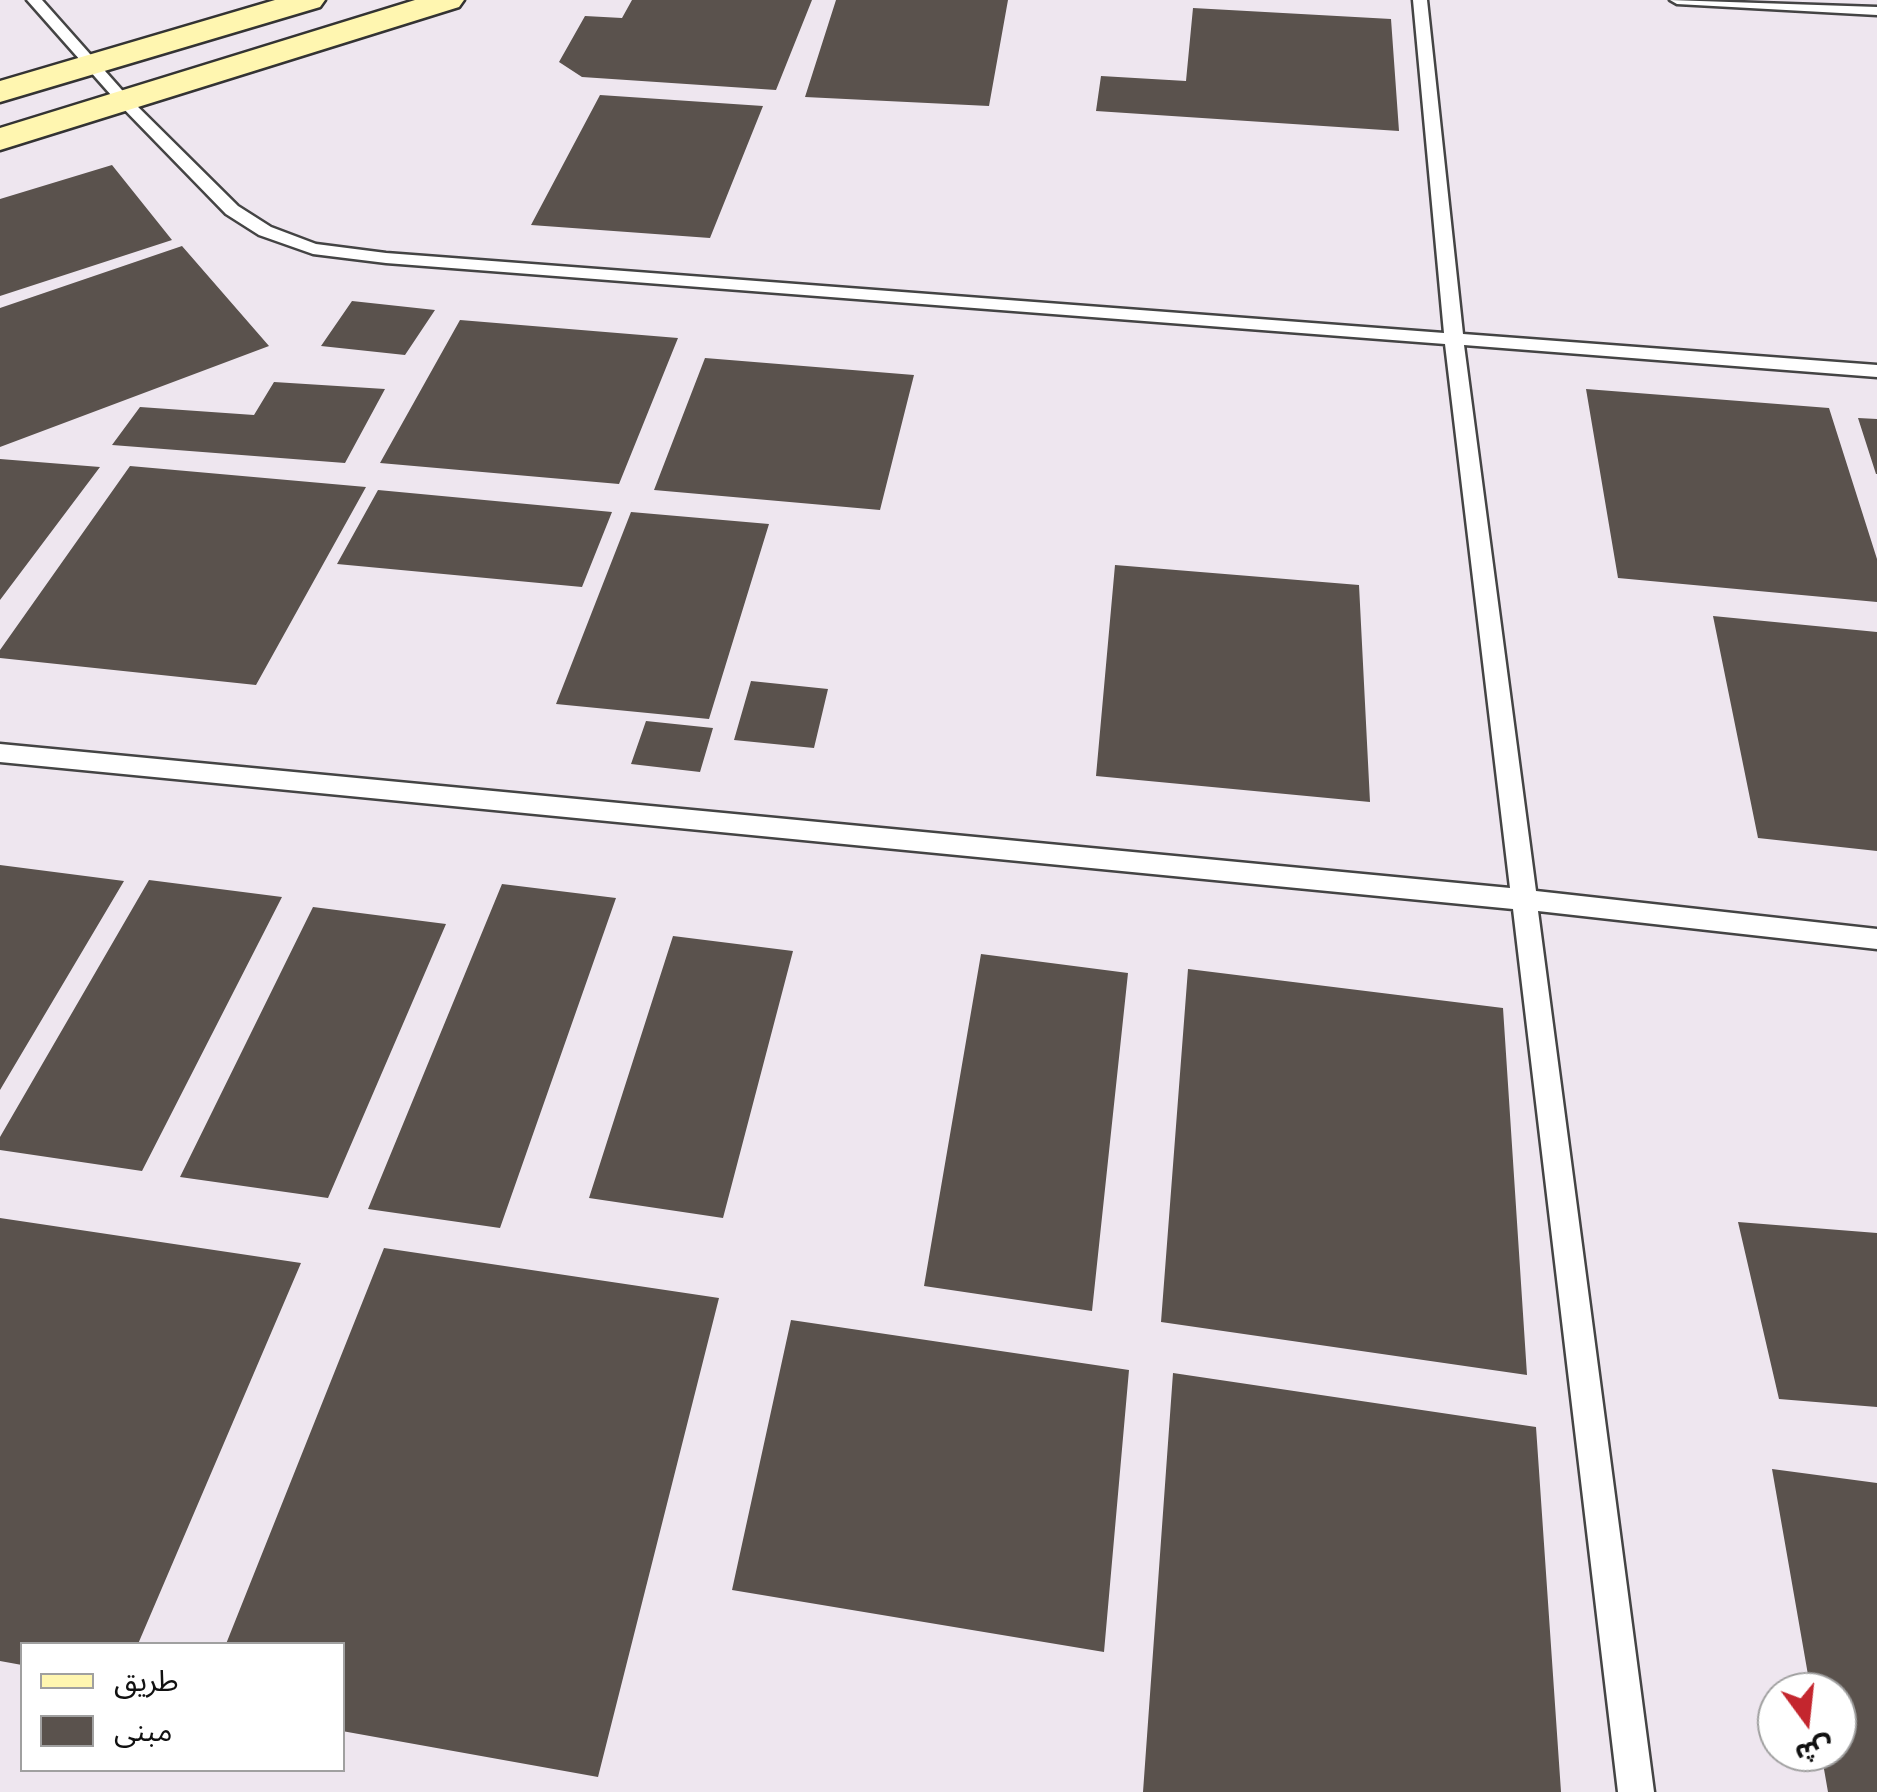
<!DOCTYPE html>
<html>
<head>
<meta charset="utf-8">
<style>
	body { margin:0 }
	#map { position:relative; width:1877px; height:1792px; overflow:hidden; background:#fffdf5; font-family:Spectral,"Noto Sans Arabic",serif }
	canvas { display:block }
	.legend { position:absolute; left:20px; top:1642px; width:325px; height:130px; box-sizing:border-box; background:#fff; border:2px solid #a0a0a0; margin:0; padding:12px 18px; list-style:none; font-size:30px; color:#111 }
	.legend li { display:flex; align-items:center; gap:20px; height:50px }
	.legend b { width:50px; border:2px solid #a0a0a0 }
	.north { position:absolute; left:1757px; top:1672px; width:100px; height:100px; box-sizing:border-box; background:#fff; border:2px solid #a0a0a0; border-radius:50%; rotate:165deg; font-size:28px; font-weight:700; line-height:40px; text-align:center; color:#111 }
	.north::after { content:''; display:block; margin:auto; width:35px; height:45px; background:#c4262e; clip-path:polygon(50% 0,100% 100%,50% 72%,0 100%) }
</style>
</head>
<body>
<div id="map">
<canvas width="1877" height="1792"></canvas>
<ul class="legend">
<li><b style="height:12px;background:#fff6b0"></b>طريق</li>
<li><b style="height:28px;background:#5a524d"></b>مبنى</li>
</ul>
<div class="north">ش</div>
</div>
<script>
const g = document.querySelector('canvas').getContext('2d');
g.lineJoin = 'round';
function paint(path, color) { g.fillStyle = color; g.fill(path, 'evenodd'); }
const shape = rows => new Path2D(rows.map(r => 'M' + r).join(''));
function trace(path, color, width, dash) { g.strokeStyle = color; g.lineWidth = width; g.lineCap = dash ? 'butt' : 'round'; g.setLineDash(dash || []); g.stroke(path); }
paint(shape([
	[0,0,1877,0,1877,1792,0,1792],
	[22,1644,342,1644,342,1770,22,1770],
	[1777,1692,1837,1692,1837,1752,1777,1752]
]), '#eee6ef');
paint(shape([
	[632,0,812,0,776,90,582,77,559,62,585,16,622,18],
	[836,0,1008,0,989,106,805,97],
	[1193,8,1391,19,1399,131,1096,111,1101,76,1186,81],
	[600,95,763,106,710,238,531,225],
	[112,165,172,240,0,296,0,199],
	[182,246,269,346,0,447,0,308],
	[352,301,435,310,405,355,321,346],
	[460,320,678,338,619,484,380,463],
	[705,358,914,375,880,510,654,490],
	[274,382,385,389,345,463,112,445,140,407,254,415],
	[1586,389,1829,408,1877,559,1877,602,1618,578],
	[1858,418,1877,419,1877,474,1876,474],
	[0,459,100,467,0,600],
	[130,466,366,487,256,685,0,658,0,650],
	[378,490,612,512,582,587,337,564],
	[631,512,769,524,709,719,556,704],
	[1115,565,1359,585,1370,802,1096,776],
	[1713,616,1877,632,1877,851,1758,838],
	[751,681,828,689,814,748,734,740],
	[646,721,713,728,700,772,631,764],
	[0,865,124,881,0,1090],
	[149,880,282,897,142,1171,0,1150,0,1137],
	[502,884,616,898,500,1228,368,1209],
	[313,907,446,924,328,1198,180,1177],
	[673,936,793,951,723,1218,589,1198],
	[981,954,1128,973,1092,1311,924,1286],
	[1188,969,1503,1008,1527,1375,1161,1322],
	[0,1218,301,1263,138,1644,22,1644,22,1665,0,1661],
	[1738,1222,1877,1233,1877,1407,1779,1399],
	[384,1248,719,1298,598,1777,342,1731,342,1644,226,1644],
	[791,1320,1129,1370,1104,1652,732,1590],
	[1173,1373,1536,1427,1561,1792,1143,1792],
	[1772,1469,1877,1483,1877,1792,1828,1792,1821,1752,1837,1752,1837,1692,1811,1692]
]), '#5a524d');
const lane = shape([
	[27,0,42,0,129,98,238,206,271,227,316,244,386,253,1444,333,1413,0,1427,0,1463,334,1877,365,1877,377,1464,345,1536,891,1877,929,1877,949,1538,911,1654,1792,1618,1792,1513,909,0,762,0,744,1510,888,1445,344,386,263,313,254,259,235,226,214,119,104,27,0],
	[1670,0,1877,7,1877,15,1677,4,1670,0]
]);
const secondary = shape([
	[275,0,325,0,320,7,0,102,0,81,275,0],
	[415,0,464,0,459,7,0,150,0,128,415,0]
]);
trace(lane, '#444', 5);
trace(secondary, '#333', 5);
paint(lane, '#fff');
paint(secondary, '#fff6b0');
</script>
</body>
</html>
